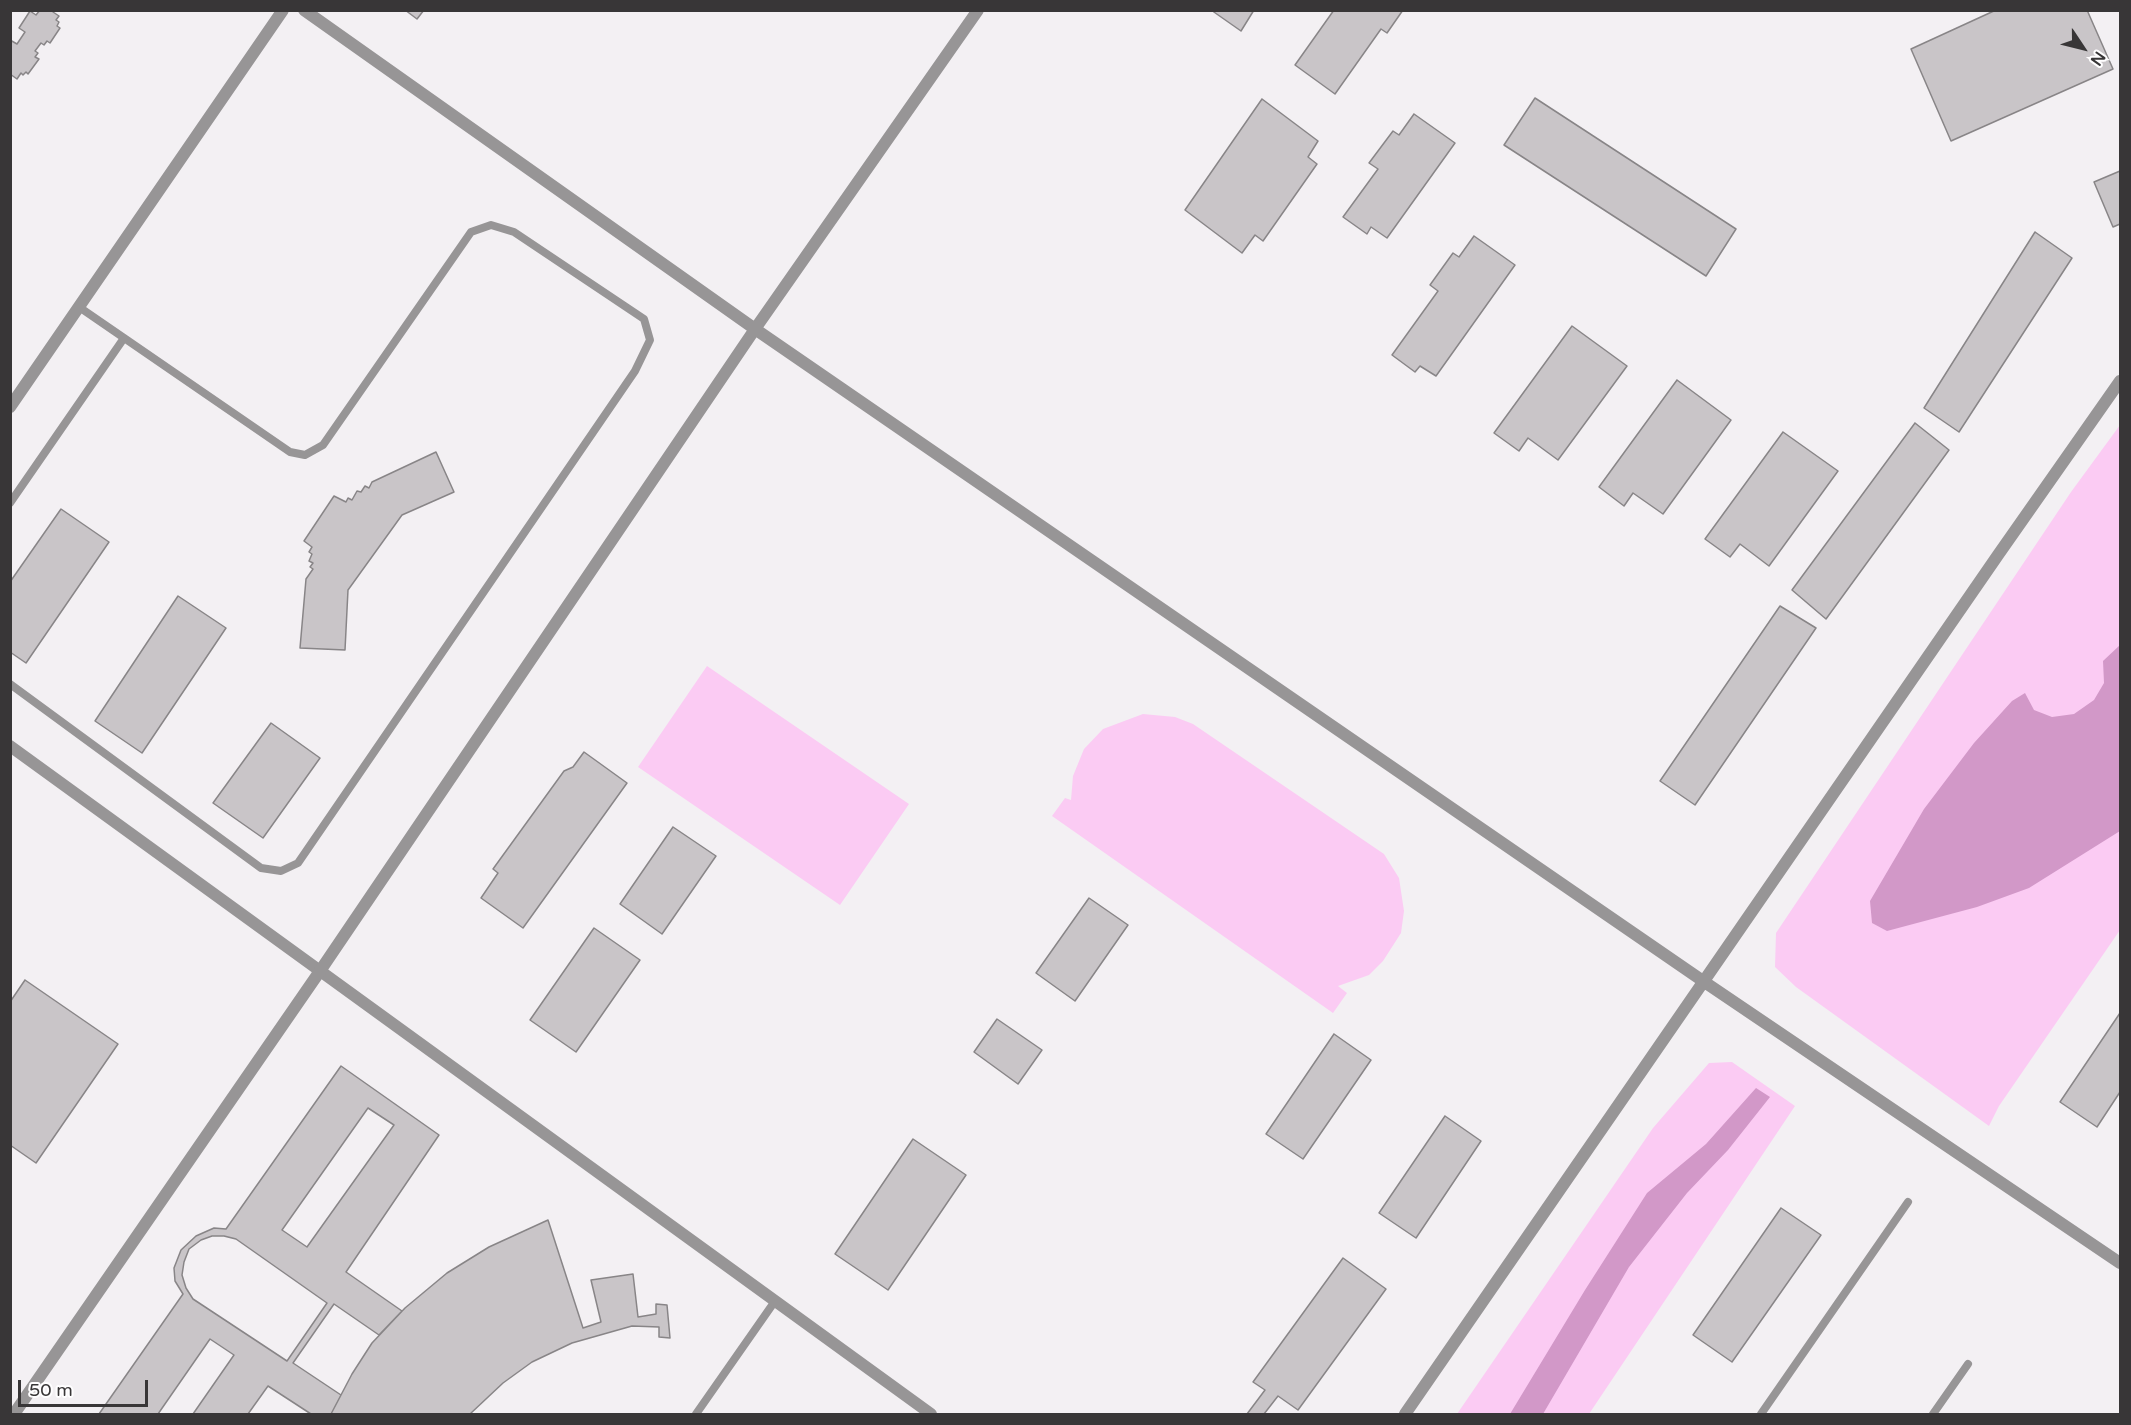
<!DOCTYPE html>
<html>
<head>
<meta charset="utf-8">
<style>
	body { margin:0 }
	#map { position:relative; width:2131px; height:1425px; overflow:hidden; background:#f3f0f3; font-family:"Varela Round",sans-serif }
	canvas { display:block }
	.frame { position:absolute; inset:0; border:12px solid #383637; pointer-events:none }
	.north { position:absolute; left:2053px; top:18px; width:60px; height:60px; -webkit-text-stroke:4px #fffeff; paint-order:stroke; rotate:125deg; font-size:16px; font-weight:700; line-height:24px; text-align:center; color:#383637 }
	.north::after { content:''; display:block; margin:auto; width:21px; height:27px; background:#383637; clip-path:polygon(50% 0,100% 100%,50% 72%,0 100%) }
	.scale { position:absolute; left:18px; top:1380px; width:130px; height:27px; box-sizing:border-box; border:3px solid #383637; border-top:0; padding-left:8px; font-size:18px; line-height:21px; white-space:nowrap; color:#383637; -webkit-text-stroke:4px #fffeff; paint-order:stroke }
</style>
</head>
<body>
<div id="map">
<canvas width="2131" height="1425"></canvas>
<div class="frame"></div>
<div class="north">N</div>
<div class="scale">50 m</div>
</div>
<script>
const g = document.querySelector('canvas').getContext('2d');
g.lineJoin = 'round';
function paint(path, color) { g.fillStyle = color; g.fill(path, 'evenodd'); }
const shape = rows => new Path2D(rows.map(r => 'M' + r).join(''));
function trace(path, color, width, dash) { g.strokeStyle = color; g.lineWidth = width; g.lineCap = dash ? 'butt' : 'round'; g.setLineDash(dash || []); g.stroke(path); }
paint(shape([
	[2120,425,2120,930,1999,1106,1989,1126,1796,987,1775,967,1776,933,2071,492],
	[707,666,909,804,840,905,638,767],
	[1143,714,1175,717,1193,724,1384,854,1399,878,1404,911,1401,933,1383,961,1369,975,1338,986,1347,993,1333,1013,1052,816,1065,798,1071,800,1073,776,1084,749,1103,729],
	[1732,1062,1795,1106,1589,1414,1457,1414,1653,1128,1709,1063]
]), '#fbcbf3');
paint(shape([
	[2120,645,2120,831,2029,888,1977,907,1887,931,1872,923,1870,901,1924,809,1974,743,2012,701,2025,693,2034,710,2052,717,2074,714,2094,700,2104,683,2103,661],
	[1756,1088,1770,1097,1728,1150,1687,1193,1629,1267,1543,1414,1510,1414,1585,1290,1647,1193,1706,1144]
]), '#d298c8');
const building = shape([
	[40,10,54,10,53,12,59,16,56,20,59,22,57,26,60,28,50,43,47,41,44,45,41,43,35,51,38,53,35,57,39,59,28,74,26,72,23,75,21,73,17,79,10,74,10,40,17,44,25,32,19,28,30,11,36,15,40,10],
	[405,10,424,10,417,19,405,10],
	[1211,10,1254,10,1241,31,1211,10],
	[1334,10,1403,10,1387,33,1381,29,1335,94,1295,65,1334,10],
	[1996,10,2087,10,2113,69,1951,141,1911,49,1996,10],
	[1535,98,1736,229,1706,276,1504,145,1535,98],
	[1262,99,1318,141,1308,157,1317,164,1263,241,1255,235,1242,253,1185,210,1262,99],
	[1414,114,1455,143,1387,238,1371,227,1367,234,1343,217,1378,169,1369,163,1393,131,1399,135,1414,114],
	[2120,171,2120,224,2113,227,2094,182,2120,171],
	[2035,232,2072,258,1959,432,1924,408,2035,232],
	[1474,236,1515,265,1436,376,1420,366,1415,372,1392,355,1438,291,1430,285,1453,253,1459,257,1474,236],
	[1572,326,1627,366,1558,460,1528,438,1519,451,1494,433,1572,326],
	[1677,380,1731,420,1663,514,1633,493,1624,506,1599,487,1677,380],
	[1915,423,1949,450,1826,619,1792,590,1915,423],
	[1783,432,1838,471,1769,566,1740,544,1730,557,1705,539,1783,432],
	[436,452,454,492,402,515,348,590,345,650,300,648,306,579,313,569,310,567,313,563,309,561,312,554,309,552,312,547,304,541,334,496,346,502,348,498,352,500,357,491,361,492,365,486,369,488,372,482,436,452],
	[61,509,109,542,26,663,10,652,10,582,61,509],
	[178,596,226,628,142,753,95,721,178,596],
	[1780,606,1816,628,1695,805,1660,781,1780,606],
	[271,723,320,758,263,838,213,803,271,723],
	[584,752,627,783,523,928,481,898,498,873,493,869,564,771,573,767,584,752],
	[673,827,716,856,662,934,620,904,673,827],
	[1089,898,1128,925,1075,1001,1036,973,1089,898],
	[594,928,640,960,576,1052,530,1020,594,928],
	[25,980,118,1044,36,1163,10,1145,10,1002,25,980],
	[2120,1013,2120,1092,2097,1127,2060,1102,2120,1013],
	[997,1019,1042,1050,1018,1084,974,1052,997,1019],
	[1334,1034,1371,1060,1303,1159,1266,1134,1334,1034],
	[341,1066,439,1135,346,1272,402,1311,379,1335,334,1304,293,1363,341,1395,331,1414,311,1414,268,1386,248,1414,193,1414,234,1355,210,1339,158,1414,99,1414,183,1294,175,1281,174,1268,181,1250,196,1236,214,1228,226,1229,341,1066],
	[368,1108,394,1125,307,1247,282,1230,368,1108],
	[212,1236,224,1236,236,1239,327,1303,287,1361,193,1299,186,1288,182,1275,184,1262,189,1249,201,1240,212,1236],
	[1445,1116,1481,1141,1416,1238,1379,1213,1445,1116],
	[913,1139,966,1175,888,1290,835,1254,913,1139],
	[1781,1208,1821,1235,1732,1362,1693,1335,1781,1208],
	[548,1220,583,1328,601,1322,591,1280,633,1274,638,1317,656,1314,656,1304,667,1305,670,1338,659,1337,659,1327,632,1326,572,1343,532,1362,503,1383,470,1414,331,1414,352,1374,372,1343,405,1308,447,1273,489,1247,548,1220],
	[1343,1258,1386,1289,1298,1410,1278,1396,1264,1414,1247,1414,1265,1390,1253,1382,1343,1258]
]);
paint(building, '#c9c5c8');
trace(building, '#888587', 1.5);
trace(shape([
	[10,503,124,338],
	[10,684,261,868,281,871,298,863,635,371,650,340,644,319,514,232,491,225,471,232,323,445,305,455,290,452,79,307],
	[696,1414,775,1301],
	[1761,1414,1908,1202],
	[1933,1414,1968,1364]
]), '#979596', 8);
trace(shape([
	[10,407,283,10],
	[10,746,931,1414]
]), '#979596', 12);
trace(shape([
	[304,10,755,329,1703,981,2120,1263],
	[14,1414,320,971,755,329,978,10],
	[1405,1414,1998,555,2120,381]
]), '#979596', 12);
</script>
</body>
</html>
